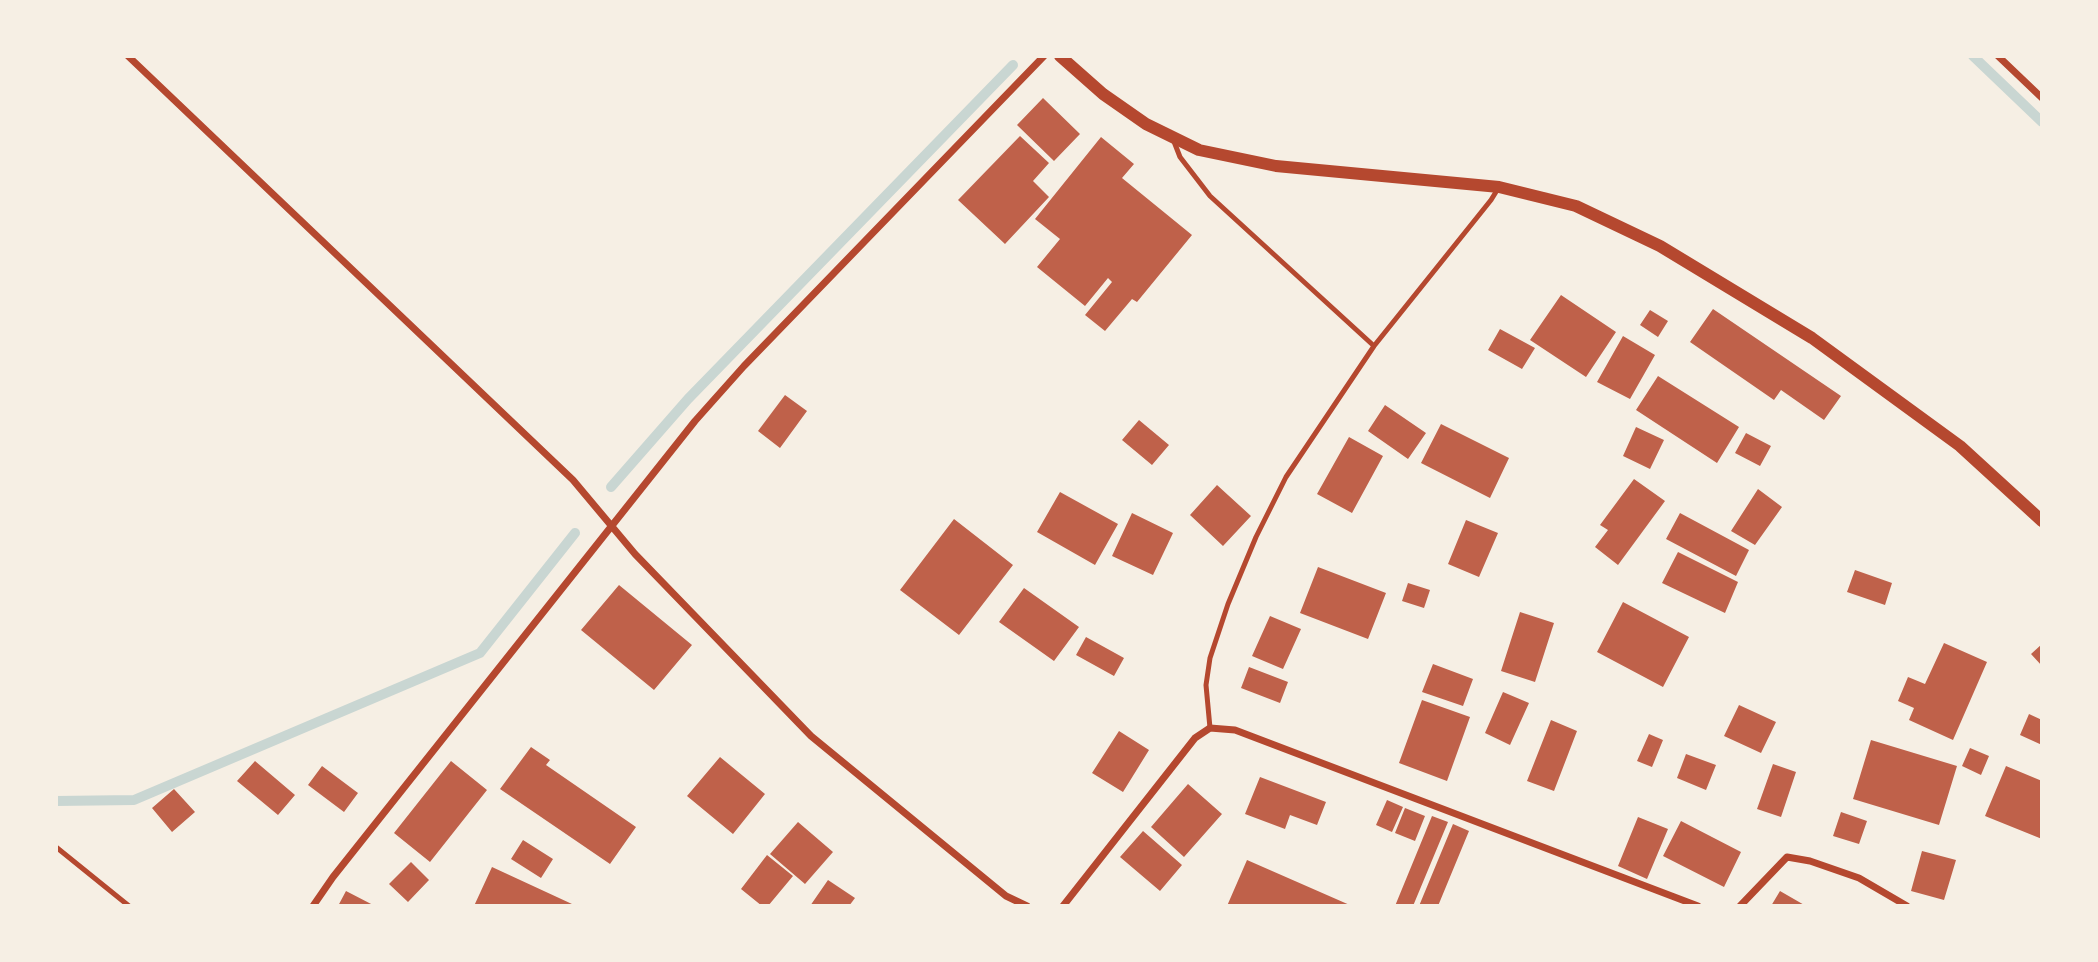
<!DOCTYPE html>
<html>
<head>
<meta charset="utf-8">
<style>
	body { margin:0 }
	#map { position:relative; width:2098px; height:962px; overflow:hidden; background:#f6efe4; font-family:Signika,sans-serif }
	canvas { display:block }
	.frame { position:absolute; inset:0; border:58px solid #f6efe4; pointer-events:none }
</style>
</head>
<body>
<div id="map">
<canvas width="2098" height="962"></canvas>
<div class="frame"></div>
</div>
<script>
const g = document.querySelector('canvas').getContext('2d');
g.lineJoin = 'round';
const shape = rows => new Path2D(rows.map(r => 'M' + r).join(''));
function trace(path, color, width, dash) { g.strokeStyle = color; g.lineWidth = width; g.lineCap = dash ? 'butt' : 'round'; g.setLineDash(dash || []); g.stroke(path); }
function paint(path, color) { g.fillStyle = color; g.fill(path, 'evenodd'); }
trace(shape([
	[1973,56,2042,122],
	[611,487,688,399,1013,65],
	[56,801,134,800,480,653,575,533]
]), '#c9d6d2', 10);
paint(shape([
	[1043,98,1080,134,1054,161,1017,125],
	[1020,136,1049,163,1033,181,1049,197,1005,244,958,200],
	[1101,137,1134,164,1122,178,1192,235,1137,302,1132,299,1105,331,1085,315,1112,282,1108,278,1085,306,1037,267,1060,239,1035,219],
	[1561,295,1616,332,1586,377,1530,340],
	[1713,309,1841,396,1824,420,1781,390,1774,400,1690,342],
	[1650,310,1668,321,1658,337,1640,325],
	[1500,329,1535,348,1522,369,1488,350],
	[1623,336,1655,355,1630,399,1597,382],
	[1658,376,1739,427,1717,463,1636,410],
	[785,395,807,411,780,448,758,431],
	[1385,405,1426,433,1408,459,1368,431],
	[1139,420,1169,445,1152,465,1122,440],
	[1441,424,1509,458,1490,498,1421,463],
	[1636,427,1664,440,1650,469,1623,456],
	[1746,433,1771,446,1760,466,1735,453],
	[1349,437,1383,456,1352,513,1317,494],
	[1634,479,1665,501,1618,565,1595,547,1608,530,1600,525],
	[1217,485,1251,516,1223,546,1190,515],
	[1758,489,1782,507,1755,545,1731,531],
	[1060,492,1118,524,1095,565,1037,532],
	[1132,513,1173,533,1153,575,1112,556],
	[1680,513,1749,550,1736,576,1666,539],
	[954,519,1013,565,959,635,900,590],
	[1466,520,1498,533,1479,577,1448,564],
	[1678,552,1738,582,1725,613,1662,583],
	[1318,567,1386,593,1368,639,1300,613],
	[1855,570,1892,583,1885,605,1847,592],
	[1408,583,1430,590,1424,608,1402,601],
	[619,585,692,645,654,690,581,630],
	[1024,588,1079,627,1054,661,999,622],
	[1623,602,1689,637,1663,687,1597,652],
	[1520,612,1554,623,1535,682,1501,671],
	[1270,616,1301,629,1283,669,1252,656],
	[1086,637,1124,658,1114,676,1076,655],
	[1944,643,1987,662,1953,740,1909,720,1914,708,1898,701,1908,677,1925,684],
	[2042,644,2042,666,2031,654],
	[1433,664,1473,679,1463,706,1422,692],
	[1249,667,1288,682,1280,703,1241,688],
	[1503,692,1529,703,1510,745,1485,733],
	[1422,700,1470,717,1447,781,1399,763],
	[1739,705,1776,722,1761,753,1724,736],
	[2029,714,2042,720,2042,745,2020,735],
	[1551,720,1577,731,1554,791,1527,781],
	[1119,731,1149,750,1123,792,1092,773],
	[1649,734,1663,740,1652,767,1637,761],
	[1871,740,1957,766,1939,825,1853,799],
	[531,747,550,760,546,765,636,827,610,864,500,789],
	[1970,748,1989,756,1981,775,1962,766],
	[1686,754,1716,765,1706,790,1677,778],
	[720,757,765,794,733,834,687,796],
	[255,761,295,795,278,815,237,781],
	[451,761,487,790,430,862,394,833],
	[1773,764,1796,772,1781,817,1757,809],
	[322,766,358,793,344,812,308,785],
	[2006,766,2042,781,2042,839,1985,816],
	[1260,777,1326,802,1317,825,1290,815,1285,829,1245,814],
	[1188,784,1222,814,1184,857,1151,827],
	[174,789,195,812,172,832,152,808],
	[1387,800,1403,807,1392,832,1376,825],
	[1405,808,1425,816,1415,841,1395,833],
	[1841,812,1867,821,1859,844,1833,836],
	[1432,816,1448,822,1413,906,1395,906],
	[1638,817,1668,829,1647,879,1618,866],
	[1681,821,1741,852,1724,887,1663,856],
	[798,822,833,852,805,884,770,854],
	[1453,824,1469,831,1438,906,1419,906],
	[1143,831,1182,865,1160,891,1120,857],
	[523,840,553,859,541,878,511,859],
	[1922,851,1956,860,1944,900,1911,891],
	[767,855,793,876,768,906,762,906,741,889],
	[1247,860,1352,906,1227,906],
	[411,862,429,880,408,902,389,884],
	[492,867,572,904,571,906,474,906],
	[828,880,855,898,849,906,810,906],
	[346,891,375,906,338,906],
	[1780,891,1806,906,1771,906]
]), '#bf614a');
trace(shape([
	[1173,139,1180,157,1210,196,1374,346],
	[1210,728,1206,685,1210,658,1228,604,1256,537,1286,477,1374,346,1491,200,1499,187],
	[56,847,129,906]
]), '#b5482f', 5);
trace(shape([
	[128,56,573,480,635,554,811,736,1006,896,1027,906],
	[1998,56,2042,98],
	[313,906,333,877,695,421,744,366,1044,56],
	[1063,906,1195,738,1210,728,1235,730,1698,906],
	[1740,906,1787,857,1810,861,1859,878,1907,906]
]), '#b5482f', 7);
trace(shape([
	[1060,56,1103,94,1146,124,1199,150,1276,166,1499,187,1576,206,1660,246,1812,338,1960,446,2042,521]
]), '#b5482f', 12);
</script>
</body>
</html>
